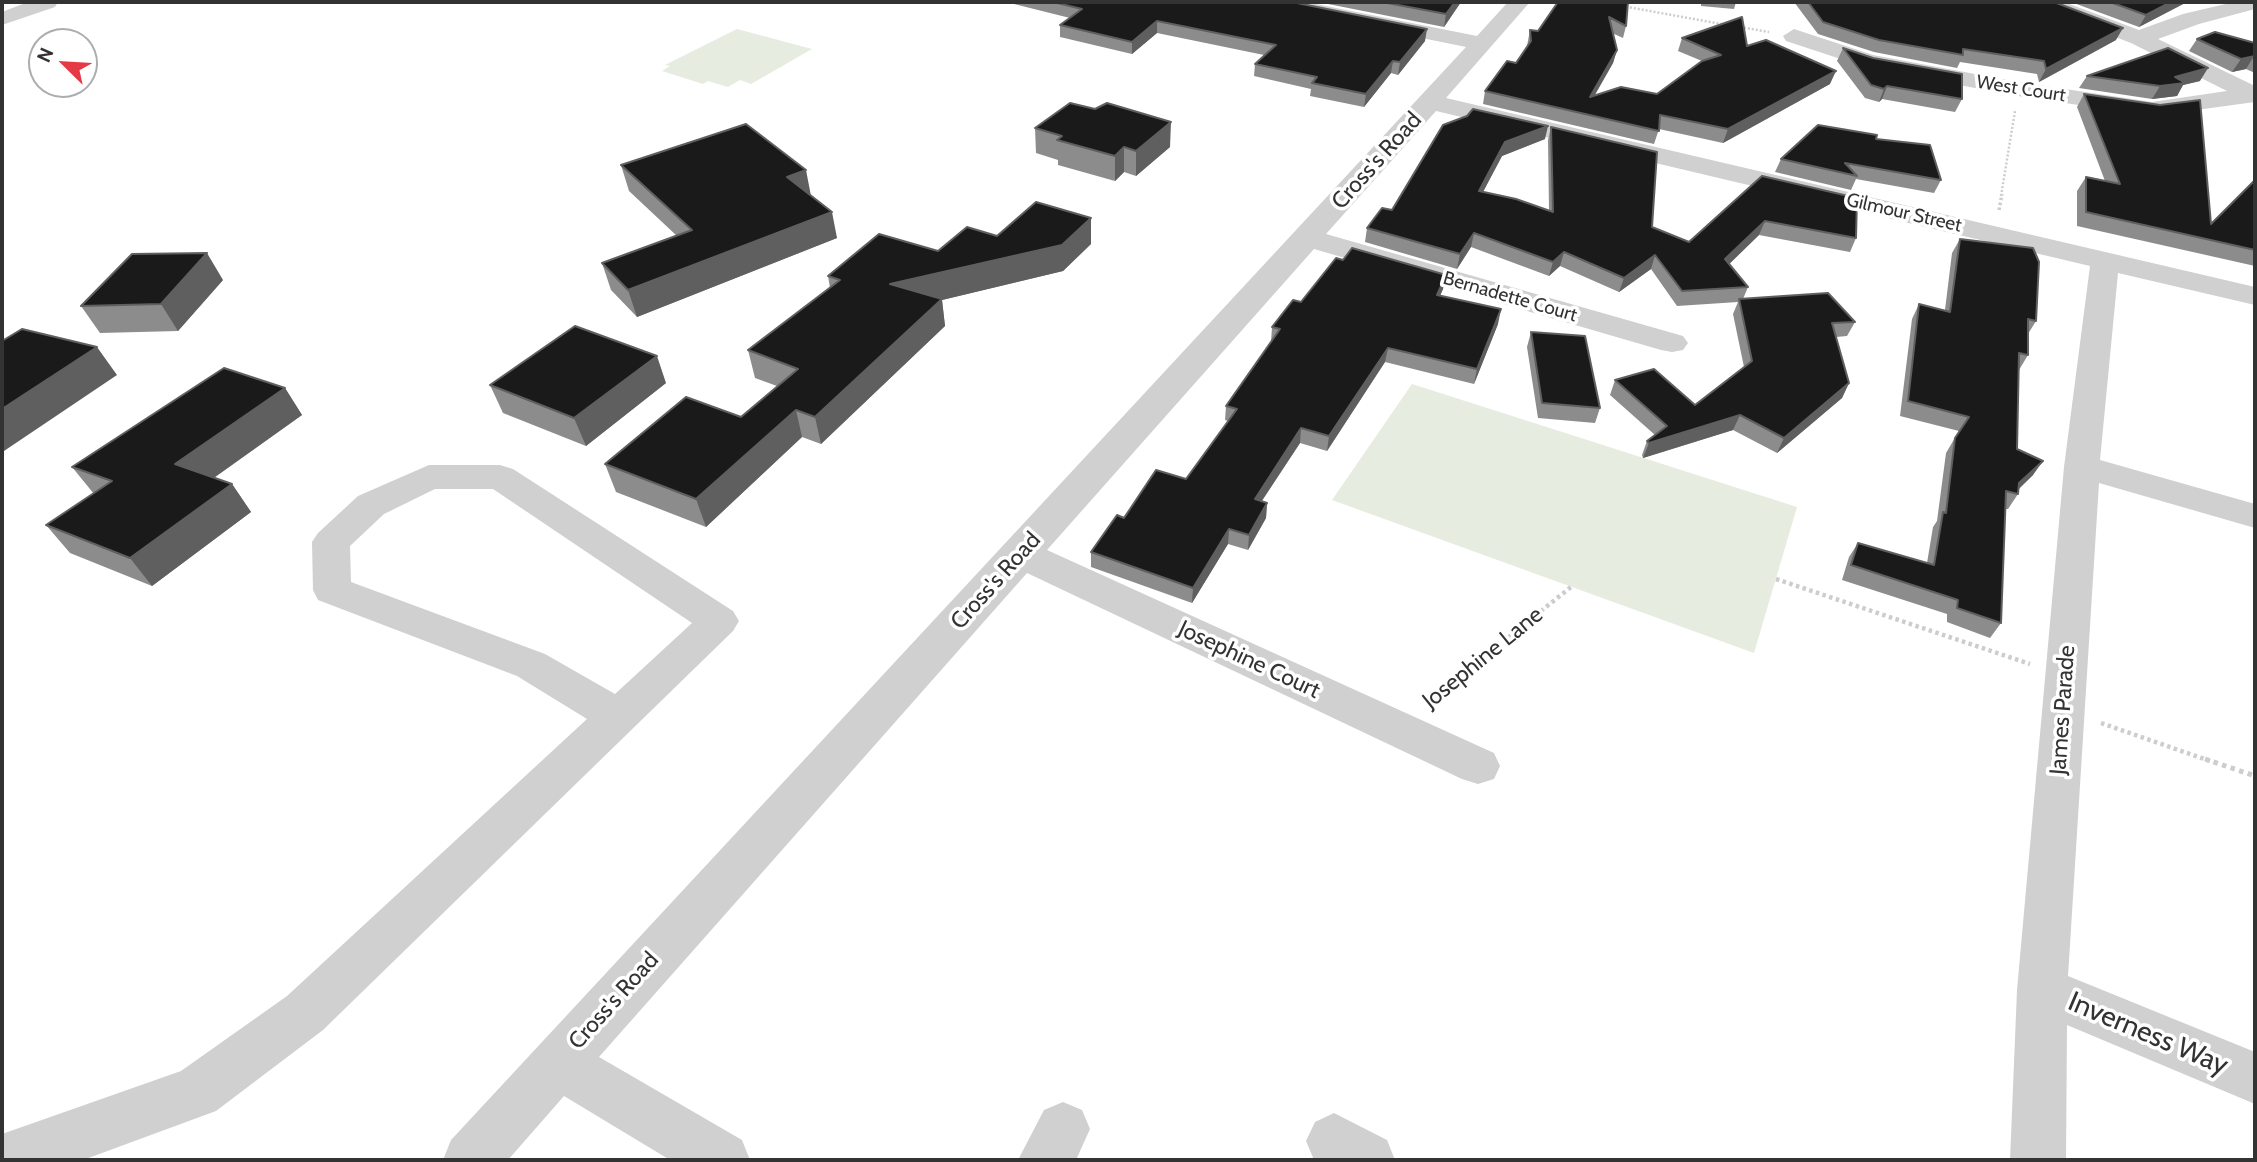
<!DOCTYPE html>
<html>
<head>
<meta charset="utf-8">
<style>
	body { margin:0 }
	#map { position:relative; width:2257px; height:1162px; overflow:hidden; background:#fff; font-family:Cabin,sans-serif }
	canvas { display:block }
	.frame { position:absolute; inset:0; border:4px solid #333; pointer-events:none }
	.north { position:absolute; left:28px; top:28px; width:70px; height:70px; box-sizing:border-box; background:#fff; border:2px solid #adadad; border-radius:50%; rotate:294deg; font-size:19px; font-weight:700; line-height:28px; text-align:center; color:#333 }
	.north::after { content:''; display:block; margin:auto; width:24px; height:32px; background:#e63946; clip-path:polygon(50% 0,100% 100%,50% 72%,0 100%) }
</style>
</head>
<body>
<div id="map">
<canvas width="2257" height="1162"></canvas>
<div class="frame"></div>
<div class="north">N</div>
</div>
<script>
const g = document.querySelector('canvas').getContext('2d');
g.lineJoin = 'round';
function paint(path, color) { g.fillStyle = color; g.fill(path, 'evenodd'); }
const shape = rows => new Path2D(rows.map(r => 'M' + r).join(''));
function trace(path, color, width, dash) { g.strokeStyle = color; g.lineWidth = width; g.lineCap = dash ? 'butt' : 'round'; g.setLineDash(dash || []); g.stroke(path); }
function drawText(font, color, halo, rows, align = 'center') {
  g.font = font + ' Cabin,sans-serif'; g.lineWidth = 7; g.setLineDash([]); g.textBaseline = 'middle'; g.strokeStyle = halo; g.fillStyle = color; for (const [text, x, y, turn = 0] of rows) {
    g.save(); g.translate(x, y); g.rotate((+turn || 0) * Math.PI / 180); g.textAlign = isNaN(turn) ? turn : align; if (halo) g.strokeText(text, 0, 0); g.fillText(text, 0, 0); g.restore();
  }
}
paint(shape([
	[737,29,812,49,751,84,740,80,728,87,708,81,703,84,662,71,670,66,665,65],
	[1412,384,1797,507,1754,653,1332,500]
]), '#e6ecdf');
trace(shape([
	[1622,6,1727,25],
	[1740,27,1769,32],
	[2001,196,2015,111]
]), '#cdcdcd', 2.5, [2, 2]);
trace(shape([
	[1999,210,2002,194]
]), '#cdcdcd', 3.5, [2.5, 2.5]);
trace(shape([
	[1776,579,2030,664],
	[1426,703,1571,587],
	[2101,723,2210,761]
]), '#cdcdcd', 4.5, [3.5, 3.5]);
trace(shape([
	[2205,759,2255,776]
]), '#cdcdcd', 5, [4.5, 4.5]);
paint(shape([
	[28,2,58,2,55,7,2,25,2,12,28,2],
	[1264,2,1306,2,1477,36,1508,2,1530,2,1446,98,2255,287,2255,305,2118,273,2100,460,2255,504,2255,528,2099,483,2068,976,2255,1052,2255,1104,2067,1025,2066,1160,2010,1160,2017,990,2064,467,2090,266,1436,111,1326,234,1683,336,1688,343,1683,350,1672,352,1661,350,1314,249,1047,550,1494,753,1500,766,1494,779,1478,784,1462,779,1027,573,599,1057,742,1140,750,1160,670,1160,564,1096,508,1160,443,1160,451,1140,1466,47,1275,8,1264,2],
	[2034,2,2064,2,2139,30,2183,14,2234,2,2255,2,2255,9,2199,24,2158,39,2255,86,2255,102,2152,116,2018,96,1868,68,1786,41,1783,36,1794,29,1873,55,2018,82,2152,102,2227,91,2131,43,2037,7,2034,2],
	[429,465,500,465,513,469,733,611,739,621,733,631,323,1030,216,1111,83,1160,2,1160,2,1134,181,1071,287,996,587,719,517,676,318,600,313,590,312,542,318,533,358,496,429,465],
	[435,489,493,489,692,623,615,694,545,654,351,582,350,546,384,514,435,489],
	[1063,1102,1082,1110,1090,1129,1076,1160,1018,1160,1044,1110,1063,1102],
	[1334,1113,1387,1140,1395,1160,1314,1160,1306,1141,1315,1122,1334,1113]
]), '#d0d0d0');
paint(shape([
	[1006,2,1292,2,1425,41,1398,75,1391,73,1364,107,1310,96,1311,89,1254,76,1255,64,1264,55,1157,33,1132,54,1060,37,1060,25,1070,18],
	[1318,2,1461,2,1444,27],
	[1628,2,1626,26,1623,38,1612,33,1617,50,1613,63,1595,95,1657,94,1702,61,1678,51,1682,38,1747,46,1830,84,1723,143,1659,129,1654,144,1483,104,1485,91,1516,63,1527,46,1530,30,1538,31],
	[1701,2,1736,2,1734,9,1701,6],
	[1794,2,2054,2,2116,40,2039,82,2037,74,1960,62,1957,68,1874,52,1818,34],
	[2071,2,2187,2,2139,27],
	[2197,39,2255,43,2255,73,2246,69,2232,72,2189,51],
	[1843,48,1962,99,1955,112,1882,99,1879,102,1865,98,1837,61],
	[2087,76,2200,81,2183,85,2177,96,2152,99,2079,88],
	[2084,94,2211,224,2255,180,2255,266,2077,226,2077,191,2086,177,2105,181,2077,107],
	[1443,125,1545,139,1502,156,1483,192,1549,210,1548,140,1551,127,1652,227,1689,242,1762,176,1856,238,1850,252,1759,235,1729,264,1748,287,1743,299,1855,322,1847,336,1836,337,1849,383,1842,398,1777,453,1733,430,1643,458,1642,455,1647,441,1655,435,1610,395,1615,380,1695,405,1744,367,1733,314,1738,302,1677,306,1651,269,1619,292,1560,266,1549,276,1471,247,1457,269,1365,242,1367,228,1392,210],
	[1035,128,1170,147,1136,176,1124,172,1115,181,1058,165,1058,160,1036,153],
	[1876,139,1941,180,1934,193,1856,179,1851,190,1775,172,1781,159],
	[621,165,811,195,837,238,637,317,611,290,602,263,677,236,629,191],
	[1091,218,1091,244,1063,271,942,300,945,326,821,444,802,437,706,527,616,492,605,464,741,417,777,386,755,378,748,350,830,288,828,276,938,251],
	[1960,239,2036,321,2028,334,2028,355,2019,370,2017,449,2033,475,2019,489,2018,494,2008,509,2005,509,2001,623,1990,638,1947,622,1947,614,1842,580,1849,557,1858,543,1927,563,1933,527,1937,521,1946,453,1959,431,1900,416,1912,319,1919,304,1945,310,1952,253],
	[1343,260,1446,275,1443,289,1440,296,1498,324,1474,384,1385,362,1327,451,1300,443,1262,501,1267,503,1266,518,1248,550,1228,544,1192,603,1091,567,1091,552,1124,518,1186,479,1228,421,1225,420,1226,406,1271,342,1272,327,1301,302],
	[223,280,178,331,100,333,81,306],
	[1531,332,1600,408,1595,423,1538,418,1527,347],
	[666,383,586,446,503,413,490,385],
	[285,388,302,415,214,478,232,484,251,512,152,586,70,553,46,525,94,494,72,467]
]), '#8c8c8c');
paint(shape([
	[1455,2,1461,2,1444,27,1446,14],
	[2171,2,2187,2,2139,27,2146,15],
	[1157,21,1157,33,1132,54,1132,42],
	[2123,28,2116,40,2039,82,2046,69],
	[1427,29,1425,41,1398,75,1400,62],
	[1617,50,1613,63,1586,110,1590,97],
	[2254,56,2246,69,2232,72,2241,59],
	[1393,61,1391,73,1364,107,1366,94],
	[2208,68,2200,81,2183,85,2177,96,2152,99,2160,86,2175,77],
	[1836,71,1830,84,1723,143,1728,129],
	[1887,86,1882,99,1879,102,1884,89],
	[1171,122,1170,147,1136,176,1136,151],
	[1548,126,1545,139,1502,156,1476,205,1479,191,1505,142],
	[1124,147,1124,172,1115,181,1115,156],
	[806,170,811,196,787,177],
	[832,212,837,238,637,317,628,290],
	[1091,218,1091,244,1063,271,942,300,945,326,821,444,815,417,890,284],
	[1765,221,1759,235,1720,273,1725,259],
	[1474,233,1471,247,1457,269,1460,254],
	[1564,252,1560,266,1549,276,1553,262],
	[207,253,223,280,178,331,161,304],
	[1655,255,1651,269,1619,292,1624,278],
	[1446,275,1443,289,1434,309,1437,295],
	[1501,309,1498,324,1474,384,1477,369],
	[97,347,117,375,4,451,2,447,2,409],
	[1388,348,1385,362,1327,451,1329,436],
	[657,356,666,383,586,446,574,418],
	[1849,383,1842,398,1777,453,1784,438],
	[285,388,302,415,195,491,175,464],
	[796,410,802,437,706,527,696,499],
	[1740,415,1733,430,1643,458,1649,443],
	[1301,428,1300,443,1253,514,1255,499],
	[2043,461,2033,475,2014,493,2019,483],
	[232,484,251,512,152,586,130,558],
	[1267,503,1266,518,1248,550,1249,535],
	[1229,529,1228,544,1192,603,1193,588]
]), '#5f5f5f');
const building = shape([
	[1053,2,1292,2,1427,29,1400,62,1393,61,1366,94,1312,83,1317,77,1255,64,1276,45,1157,21,1132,42,1060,25,1082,9,1053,2],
	[1382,2,1455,2,1446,14,1382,2],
	[1558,2,1628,2,1626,26,1609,17,1617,50,1590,97,1621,87,1657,94,1702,61,1721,55,1682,38,1742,17,1747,46,1766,40,1836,71,1728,129,1660,115,1659,131,1485,91,1507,61,1516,63,1531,41,1530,30,1538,31,1558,2],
	[1808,2,2054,2,2123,28,2046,69,2044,61,1963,49,1963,55,1879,40,1823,22,1808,2],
	[2110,2,2171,2,2146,15,2110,2],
	[2215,32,2255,43,2255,56,2241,59,2197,39,2215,32],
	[1843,48,1873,58,1962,74,1962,99,1887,86,1884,89,1871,85,1843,48],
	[2168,48,2208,68,2175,77,2185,83,2160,86,2087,76,2168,48],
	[2084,94,2160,105,2200,100,2211,224,2255,180,2255,250,2086,212,2086,177,2120,184,2084,94],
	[1070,103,1095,109,1107,103,1171,122,1136,151,1124,147,1115,156,1057,140,1062,136,1035,128,1070,103],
	[1473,109,1548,126,1505,142,1479,191,1516,199,1553,212,1551,127,1657,152,1652,227,1689,242,1762,176,1857,198,1856,238,1765,221,1725,259,1748,287,1682,291,1655,255,1624,278,1564,252,1553,262,1474,233,1460,254,1367,228,1382,208,1392,210,1443,125,1467,116,1473,109],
	[746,124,806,170,787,177,832,212,628,290,602,263,692,230,621,165,746,124],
	[1818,125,1877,135,1876,139,1930,145,1941,180,1845,163,1857,176,1781,159,1818,125],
	[1036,202,1091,218,1062,245,890,284,942,299,815,417,796,410,696,499,605,464,686,397,741,417,798,369,748,350,840,280,828,276,879,234,938,251,967,227,997,236,1036,202],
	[1960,239,2033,248,2039,262,2036,321,2028,319,2028,355,2019,353,2017,449,2043,461,2019,483,2018,494,2006,491,2001,623,1957,608,1958,600,1851,565,1858,543,1934,565,1943,512,1946,513,1955,438,1969,417,1908,401,1919,304,1950,312,1960,239],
	[1352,248,1446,275,1437,295,1501,309,1477,369,1388,348,1329,436,1301,428,1255,499,1267,503,1249,535,1229,529,1193,588,1091,552,1117,515,1124,518,1156,470,1186,479,1237,409,1226,406,1280,329,1272,327,1293,300,1301,302,1336,258,1343,260,1352,248],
	[207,253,161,304,81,306,132,254,207,253],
	[1828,293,1855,322,1832,323,1849,383,1784,438,1740,415,1649,443,1647,441,1667,426,1615,380,1654,369,1695,405,1752,361,1739,299,1828,293],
	[575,326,657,356,574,418,490,385,575,326],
	[22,329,97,347,2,409,2,341,22,329],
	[1531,332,1585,336,1600,408,1542,403,1531,332],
	[224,368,285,388,175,464,232,484,130,558,46,525,112,481,72,467,224,368]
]);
paint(building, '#1a1a1a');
trace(building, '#5f5f5f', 2);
drawText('19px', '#333', '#fff', [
	["West Court",2021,89,9],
	["Gilmour Street",1904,213,13],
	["Bernadette Court",1510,297,16]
]);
drawText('23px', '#333', '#fff', [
	["Cross's Road",1377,161,-48],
	["Cross's Road",996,581,-48],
	["Josephine Lane",1483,658,-39],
	["Josephine Court",1249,660,25],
	["James Parade",2063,710,-86],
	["Cross's Road",614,1001,-48]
]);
drawText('28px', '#333', '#fff', [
	["Inverness Way",2148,1034,23]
]);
</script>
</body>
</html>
